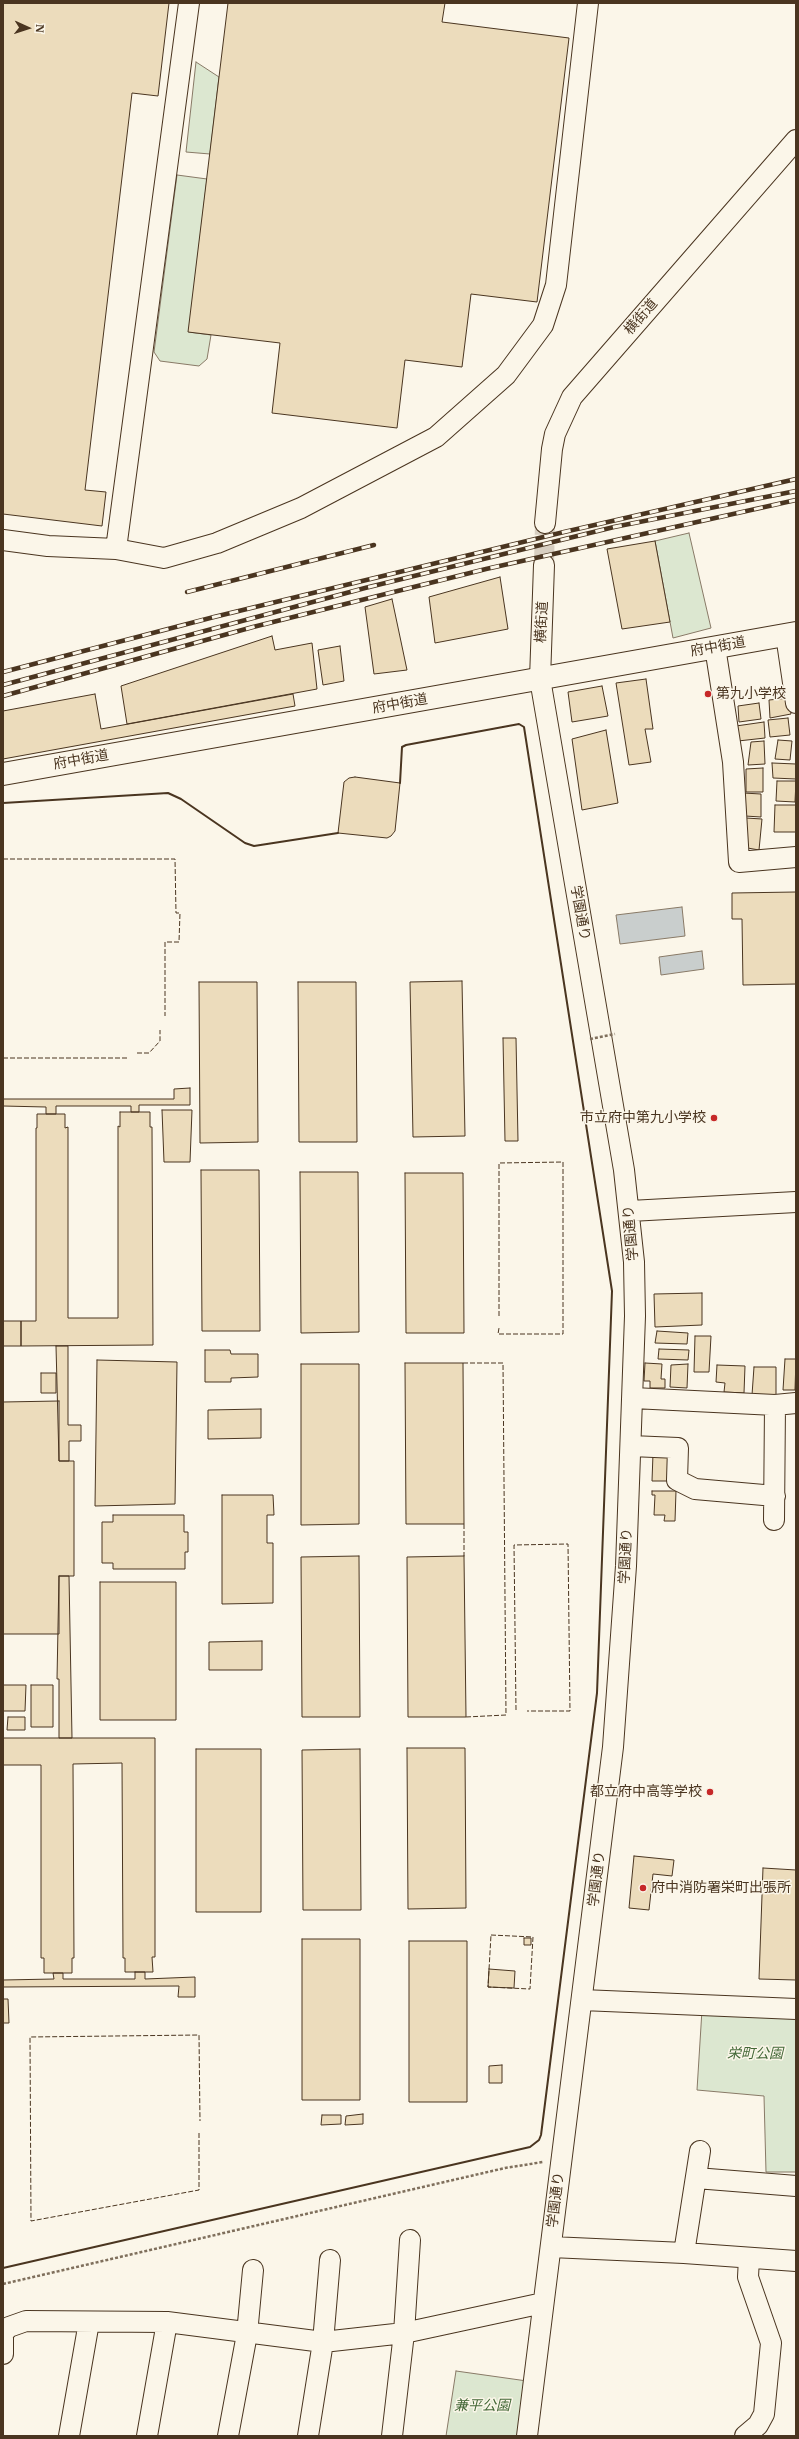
<!DOCTYPE html>
<html>
<head>
<meta charset="utf-8">
<style>
	body { margin:0 }
	#map { position:relative; width:799px; height:2439px; overflow:hidden; background:#fbf6e9; font-family:"IBM Plex Serif",serif }
	canvas { display:block }
	.frame { position:absolute; inset:0; border:4px solid #4a3520; pointer-events:none }
	.north { position:absolute; left:8px; top:8px; width:40px; height:40px; -webkit-text-stroke:3px #fbf6e9; paint-order:stroke; rotate:93deg; font-size:11px; font-weight:700; line-height:16px; text-align:center; color:#4a3520 }
	.north::after { content:''; display:block; margin:auto; width:14px; height:18px; background:#4a3520; clip-path:polygon(50% 0,100% 100%,50% 72%,0 100%) }
</style>
</head>
<body>
<div id="map">
<canvas width="799" height="2439"></canvas>
<div class="frame"></div>
<div class="north">N</div>
</div>
<script>
const g = document.querySelector('canvas').getContext('2d');
g.lineJoin = 'round';
function paint(path, color) { g.fillStyle = color; g.fill(path, 'evenodd'); }
const shape = rows => new Path2D(rows.map(r => 'M' + r).join(''));
function trace(path, color, width, dash) { g.strokeStyle = color; g.lineWidth = width; g.lineCap = dash ? 'butt' : 'round'; g.setLineDash(dash || []); g.stroke(path); }
function drawText(font, color, halo, rows, align = 'center') {
  g.font = font + ' "IBM Plex Serif","Noto Sans JP",serif'; g.lineWidth = 3; g.setLineDash([]); g.textBaseline = 'middle'; g.strokeStyle = halo; g.fillStyle = color; for (const [text, x, y, turn = 0] of rows) {
    g.save(); g.translate(x, y); g.rotate((+turn || 0) * Math.PI / 180); g.textAlign = isNaN(turn) ? turn : align; if (halo) g.strokeText(text, 0, 0); g.fillText(text, 0, 0); g.restore();
  }
}
const green = shape([
	[196,62,219,77,210,154,186,152,196,62],
	[177,175,207,179,189,332,211,335,207,359,199,366,160,361,154,352,177,175],
	[689,533,711,628,673,638,655,541,689,533],
	[702,2010,796,2014,796,2172,766,2172,764,2096,697,2090,702,2010],
	[456,2371,527,2381,522,2436,446,2436,456,2371]
]);
paint(green, '#dce7d0');
trace(green, '#887966', 1);
const water = shape([
	[682,907,685,936,620,944,616,915,682,907],
	[702,951,704,969,661,975,659,957,702,951]
]);
paint(water, '#c9cecd');
trace(water, '#887966', 1);
const building = shape([
	[3,3,169,3,158,96,132,93,85,490,106,492,102,526,3,514,3,3],
	[228,3,445,3,442,22,569,38,537,302,471,294,462,367,405,360,397,428,272,413,280,343,188,332,228,3],
	[655,541,670,622,622,629,607,549,655,541],
	[500,577,508,629,435,643,429,597,500,577],
	[392,599,407,670,374,674,365,607,392,599],
	[272,636,275,650,312,643,317,689,127,724,121,686,272,636],
	[340,646,344,681,323,685,318,650,340,646],
	[646,679,653,729,645,729,651,762,629,765,616,683,646,679],
	[602,686,608,716,572,722,568,692,602,686],
	[95,694,101,729,293,694,295,706,3,759,3,711,95,694],
	[789,698,791,714,770,718,769,700,789,698],
	[759,703,761,719,739,722,738,706,759,703],
	[788,718,790,735,770,737,768,720,788,718],
	[764,722,765,738,738,741,736,726,764,722],
	[606,730,618,803,582,810,572,739,606,730],
	[778,740,792,741,790,760,775,759,778,740],
	[764,741,765,764,748,765,751,742,764,741],
	[772,763,796,764,796,779,773,778,772,763],
	[763,768,763,792,746,792,746,769,763,768],
	[355,777,400,783,395,831,391,836,387,838,338,833,344,782,349,778,355,777],
	[777,781,796,781,795,802,776,801,777,781],
	[743,793,761,794,761,817,745,816,743,793],
	[775,805,796,805,796,832,774,832,775,805],
	[746,818,762,819,759,850,742,847,746,818],
	[796,892,796,984,743,985,742,919,732,919,732,893,796,892],
	[462,981,465,1136,413,1137,410,982,462,981],
	[199,982,257,982,258,1142,200,1143,199,982],
	[298,982,356,982,357,1142,299,1142,298,982],
	[503,1038,516,1038,518,1141,505,1141,503,1038],
	[190,1088,190,1105,139,1105,139,1112,131,1112,131,1106,56,1106,56,1114,46,1114,46,1107,3,1106,3,1099,174,1099,174,1089,190,1088],
	[162,1110,192,1110,190,1162,164,1162,162,1110],
	[120,1112,150,1112,150,1127,152,1127,153,1345,21,1346,21,1321,36,1321,36,1128,37,1128,37,1114,65,1114,65,1128,68,1127,68,1318,118,1318,118,1126,120,1127,120,1112],
	[201,1170,259,1170,260,1331,202,1331,201,1170],
	[300,1172,358,1172,359,1332,301,1333,300,1172],
	[405,1173,463,1173,464,1333,406,1333,405,1173],
	[702,1293,702,1325,655,1327,654,1294,702,1293],
	[3,1321,21,1321,21,1346,3,1346,3,1321],
	[657,1331,688,1333,687,1344,655,1343,657,1331],
	[695,1336,711,1336,709,1372,694,1372,695,1336],
	[56,1346,68,1346,68,1425,81,1425,81,1441,69,1441,69,1461,59,1461,56,1346],
	[659,1349,689,1350,688,1360,658,1359,659,1349],
	[205,1350,230,1350,231,1354,258,1354,258,1377,231,1378,231,1382,205,1382,205,1350],
	[785,1359,796,1359,795,1390,783,1390,785,1359],
	[97,1360,177,1362,175,1504,95,1506,97,1360],
	[405,1363,463,1363,464,1524,406,1524,405,1363],
	[645,1363,662,1364,661,1379,665,1379,665,1388,650,1388,650,1381,644,1381,645,1363],
	[301,1364,359,1364,359,1524,301,1525,301,1364],
	[688,1364,687,1388,670,1387,671,1365,688,1364],
	[717,1365,745,1366,744,1393,724,1392,725,1383,716,1382,717,1365],
	[754,1367,776,1367,776,1396,752,1395,754,1367],
	[41,1373,56,1373,56,1393,41,1393,41,1373],
	[59,1401,59,1461,74,1461,74,1576,59,1576,59,1634,3,1634,3,1402,59,1401],
	[261,1409,261,1438,208,1439,208,1410,261,1409],
	[653,1454,672,1454,671,1481,652,1481,653,1454],
	[652,1491,676,1491,675,1521,664,1521,665,1515,654,1515,655,1495,652,1495,652,1491],
	[222,1495,273,1495,274,1515,267,1515,267,1543,273,1543,273,1603,222,1604,222,1495],
	[113,1515,184,1515,184,1532,188,1532,188,1552,185,1552,185,1569,113,1569,113,1563,102,1563,102,1522,113,1522,113,1515],
	[359,1556,360,1717,302,1717,301,1557,359,1556],
	[464,1556,466,1717,408,1717,407,1557,464,1556],
	[59,1576,69,1576,72,1738,59,1738,59,1679,57,1679,59,1576],
	[100,1582,176,1582,176,1720,100,1720,100,1582],
	[262,1641,262,1670,209,1670,209,1642,262,1641],
	[3,1685,26,1685,25,1711,3,1711,3,1685],
	[31,1685,53,1685,53,1727,31,1727,31,1685],
	[8,1717,25,1717,25,1730,7,1730,8,1717],
	[3,1738,155,1738,155,1957,152,1957,153,1972,125,1972,125,1958,123,1958,122,1763,73,1764,74,1958,72,1958,72,1973,44,1973,44,1958,41,1958,41,1765,3,1765,3,1738],
	[407,1748,465,1748,466,1908,408,1909,407,1748],
	[196,1749,261,1749,261,1912,196,1912,196,1749],
	[360,1749,361,1910,303,1910,302,1750,360,1749],
	[634,1856,674,1860,672,1876,653,1874,649,1910,629,1908,634,1856],
	[763,1868,796,1870,796,1980,759,1979,763,1868],
	[524,1938,531,1938,531,1945,524,1945,524,1938],
	[302,1939,360,1939,360,2100,302,2100,302,1939],
	[409,1941,467,1941,467,2102,409,2102,409,1941],
	[489,1969,515,1971,514,1988,488,1987,489,1969],
	[135,1972,145,1972,145,1979,195,1977,195,1997,178,1997,179,1986,3,1987,3,1980,54,1979,53,1973,63,1973,63,1979,135,1979,135,1972],
	[3,1999,8,1999,9,2023,3,2023,3,1999],
	[502,2065,502,2083,489,2083,489,2066,502,2065],
	[363,2114,363,2124,345,2125,346,2116,363,2114],
	[322,2115,341,2115,341,2124,321,2125,322,2115]
]);
paint(building, '#ecdcbc');
trace(building, '#4a3520', 1);
trace(shape([
	[544,565,545,523]
]), '#d8cfc1', 20, [20, 10]);
const minor = shape([
	[545,523,552,449,555,434,572,397,796,140],
	[3,540,48,546,116,549,164,558,217,543,301,508,436,437,506,375,543,325,556,285,588,3],
	[116,549,189,3],
	[786,635,796,703],
	[715,647,733,762,739,862,796,857],
	[630,1211,796,1202],
	[633,1398,775,1405,796,1403],
	[631,1446,678,1448,677,1480,695,1489,775,1496],
	[774,1520,775,1405],
	[582,2000,796,2009],
	[696,2178,796,2186],
	[551,2247,684,2253,796,2261],
	[684,2253,700,2151],
	[3,2333,9,2327,26,2321,167,2322,323,2342,404,2333,543,2303],
	[3,2338,3,2354],
	[69,2436,89,2322],
	[147,2436,167,2322],
	[228,2436,247,2334,253,2270],
	[308,2436,323,2342,330,2260],
	[392,2436,404,2333,410,2240],
	[527,2436,613,1747,626,1566,635,1316,634,1262,624,1170,540,679,544,565],
	[745,2436,758,2425,764,2414,771,2343,748,2277,749,2258]
]);
const major = shape([
	[3,774,796,633]
]);
trace(minor, '#4a3520', 22);
trace(major, '#4a3520', 24);
trace(shape([
	[3,2284,505,2168,543,2162]
]), '#7f6f5c', 2.5, [3, 2]);
trace(minor, '#fbf6e9', 20);
trace(major, '#fbf6e9', 22);
const rail = shape([
	[187,592,374,545],
	[3,672,214,617,564,532,796,479],
	[3,685,365,588,614,527,796,491],
	[3,696,253,627,486,569,796,500]
]);
trace(rail, '#4a3520', 4.5);
trace(rail, '#fbf6e9', 3, [9]);
trace(shape([
	[590,1039,615,1034]
]), '#7f6f5c', 2.5, [3, 2]);
trace(shape([
	[3,859,175,859,176,913,180,913,179,942,165,942,165,1016],
	[137,1053,149,1053,160,1041,160,1030],
	[3,1058,128,1058],
	[499,1316,499,1163,563,1162,563,1334,498,1334,499,1328],
	[463,1363,503,1363,506,1715,466,1717],
	[464,1524,464,1556],
	[516,1710,514,1545,568,1544,570,1711,527,1711],
	[491,1935,533,1937,530,1989,488,1987,491,1935],
	[199,2133,199,2190,31,2221,30,2037,199,2035,200,2121]
]), '#4a3520', 1, [5, 2]);
trace(shape([
	[3,803,168,793,181,799,245,843,254,846,338,833],
	[3,2268,530,2147,539,2140,541,2135,597,1693,612,1291,524,727,519,724,406,745,402,747,400,783]
]), '#4a3520', 2);
for (const [x, y, r, color] of [
	[708,694,4,"#c62828"],
	[714,1118,4,"#c62828"],
	[710,1792,4,"#c62828"],
	[643,1888,4,"#c62828"]
]) { const dot = new Path2D(); dot.arc(x, y, r, 0, 2 * Math.PI); g.fillStyle = color; g.fill(dot); trace(dot, '#fbf6e9', 1.5); }
drawText('14px', '#4a3520', '#fbf6e9', [
	["横街道",641,317,-49],
	["横街道",542,622,-87],
	["府中街道",718,647,-10],
	["府中街道",400,704,-10],
	["府中街道",81,760,-10],
	["学園通り",580,913,80],
	["学園通り",631,1233,-95],
	["学園通り",626,1556,-87],
	["学園通り",597,1879,-83],
	["学園通り",556,2200,-83]
]);
drawText('14px', '#4a3520', '#fbf6e9', [
	["第九小学校",716,694],
	["市立府中第九小学校",706,1118,"right"],
	["都立府中高等学校",702,1792,"right"],
	["府中消防署栄町出張所",651,1888]
], 'left');
drawText('italic 14px', '#436837', '#fbf6e9', [
	["栄町公園",755,2054],
	["兼平公園",482,2406]
]);
</script>
</body>
</html>
